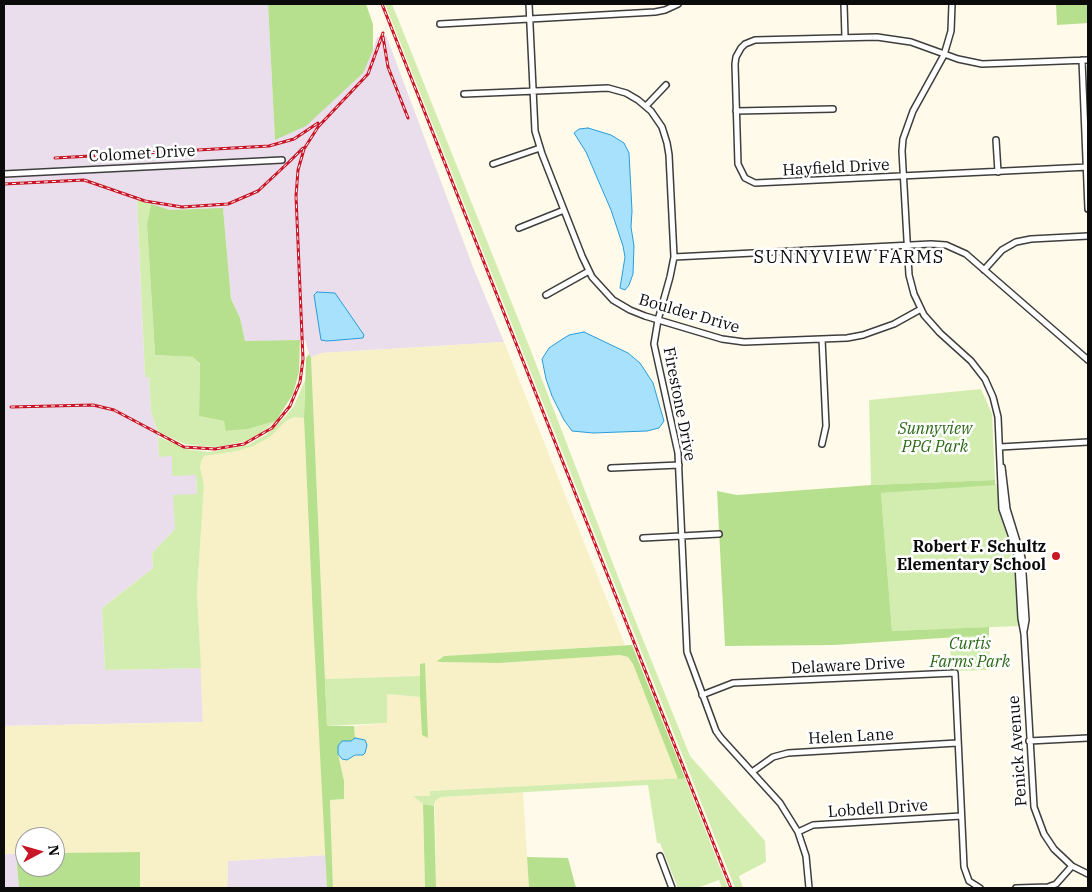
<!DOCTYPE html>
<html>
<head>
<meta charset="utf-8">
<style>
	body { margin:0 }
	#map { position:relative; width:1092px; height:892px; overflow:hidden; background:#fffaea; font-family:"IBM Plex Serif",serif }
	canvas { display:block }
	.frame { position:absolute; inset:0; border:5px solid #0b0b0b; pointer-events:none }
	.north { position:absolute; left:15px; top:827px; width:50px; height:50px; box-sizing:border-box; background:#fff; border:1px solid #9d9d9d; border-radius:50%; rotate:84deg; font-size:14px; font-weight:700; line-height:20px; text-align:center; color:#0b0b0b }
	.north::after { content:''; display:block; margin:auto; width:18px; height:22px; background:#c91627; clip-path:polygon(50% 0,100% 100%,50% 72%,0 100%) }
</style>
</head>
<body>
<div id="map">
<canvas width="1092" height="892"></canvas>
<div class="frame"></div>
<div class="north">N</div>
</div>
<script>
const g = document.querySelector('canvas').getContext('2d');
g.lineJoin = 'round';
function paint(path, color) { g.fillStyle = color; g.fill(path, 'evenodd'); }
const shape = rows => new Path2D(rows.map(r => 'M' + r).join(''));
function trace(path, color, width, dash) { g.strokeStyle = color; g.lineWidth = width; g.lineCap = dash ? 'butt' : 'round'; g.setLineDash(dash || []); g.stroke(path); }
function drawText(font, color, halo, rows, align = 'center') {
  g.font = font + ' "IBM Plex Serif",serif'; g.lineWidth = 5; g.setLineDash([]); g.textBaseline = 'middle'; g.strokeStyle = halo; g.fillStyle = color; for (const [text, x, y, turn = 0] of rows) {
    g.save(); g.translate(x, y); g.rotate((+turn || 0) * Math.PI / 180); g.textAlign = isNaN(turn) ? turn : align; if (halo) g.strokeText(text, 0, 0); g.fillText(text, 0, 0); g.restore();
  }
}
paint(shape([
	[4,4,268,4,275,140,373,50,377,37,386,35,473,267,504,342,322,353,311,357,309,354,305,340,245,342,240,318,231,299,223,209,170,210,137,201,145,377,149,377,151,412,158,432,159,456,172,456,196,475,197,494,175,529,152,553,153,568,102,608,105,670,201,668,203,722,4,726],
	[4,854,16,854,19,888,4,888],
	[326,855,327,888,227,888,228,861]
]), '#eadeec');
paint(shape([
	[504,342,625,645,444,656,439,658,440,662,499,663,620,655,628,657,633,664,678,779,430,791,430,796,414,797,423,804,425,888,333,888,330,800,344,799,344,781,338,754,342,759,365,753,367,745,365,740,355,738,354,726,387,723,387,694,420,697,422,734,420,664,420,676,325,679,311,357,322,353],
	[294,417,304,418,313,620,326,855,228,861,227,888,140,888,139,852,55,853,55,837,25,837,25,854,4,854,4,726,203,722,197,593,204,485,200,467,202,459,204,456,237,451,270,437,286,421],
	[523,792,529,888,436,888,435,801,441,797]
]), '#f8f1c7');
paint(shape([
	[385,4,392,4,531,351,629,605,690,756,765,841,766,862,739,876,743,888,735,888],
	[137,200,151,204,147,224,155,355,193,357,200,365,199,416,224,421,227,431,248,429,276,421,262,432,246,441,218,447,201,446,185,444,158,432,151,412,149,377,145,377],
	[305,380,304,418,294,417,286,421,270,437,253,446,237,451,204,456,202,459,200,467,204,485,197,593,201,668,105,670,102,608,153,568,152,553,175,529,173,495,197,494,196,475,172,476,172,456,159,457,158,437,191,450,210,452,248,445,267,434,284,418,294,406],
	[981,389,992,414,995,480,871,485,869,400],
	[998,484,1000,511,1015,557,1020,626,892,631,881,493],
	[989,635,990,670,951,671,950,637],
	[420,676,420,697,387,694,387,723,327,726,325,679],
	[685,778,728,888,722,888,719,880,697,888,678,888,660,843,657,843,648,785,441,797,435,801,434,806,423,804,413,796,430,796,430,791]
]), '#d3edb0');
paint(shape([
	[268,4,366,4,373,24,373,50,363,73,306,126,275,140],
	[1056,4,1088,4,1088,23,1057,25],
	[151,204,170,210,223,208,231,299,240,318,245,341,300,340,299,372,293,394,276,421,248,429,226,431,224,421,199,416,200,364,193,357,155,355,147,224],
	[309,354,311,357,327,726,354,726,355,738,351,741,346,741,338,746,338,754,344,781,344,799,330,800,333,888,327,888,313,620,304,418,306,358],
	[995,480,995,485,881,493,892,631,989,627,989,635,834,645,725,646,717,491,737,495,871,485],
	[632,645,685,778,678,779,633,664,628,657,620,655,499,663,440,662,437,661,444,656],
	[425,663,428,738,422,735,420,697,420,664],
	[423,804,434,806,436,888,425,888],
	[140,852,140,888,19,888,16,854,25,854,25,867,55,867,55,853],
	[527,857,568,858,576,888,529,888]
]), '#b6e08d');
const water = shape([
	[588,128,611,135,624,143,629,153,632,211,631,227,634,246,633,274,629,285,625,290,620,288,625,257,623,246,611,210,586,152,574,133,579,129,588,128],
	[317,292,335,293,364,335,363,338,327,341,321,340,314,295,317,292],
	[584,332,628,353,640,363,653,383,659,404,664,421,659,428,647,431,593,433,572,431,564,420,552,396,546,379,542,359,549,348,558,342,569,335,584,332],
	[355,738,365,740,367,745,365,753,363,755,355,755,347,760,342,759,338,754,338,746,342,741,351,741,355,738]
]);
paint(water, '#a8e1fc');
trace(water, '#289cdb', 1);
const street = shape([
	[529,4,535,131,542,154,582,256,592,277,613,300,630,310,645,316,722,339,744,342,847,338,863,335,894,324,921,309],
	[844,4,845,37],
	[952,4,951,31,944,55,913,111,903,139,902,151,909,275,914,294,924,315,940,333,971,361,985,379,993,397,998,417,1002,509,1016,549,1018,564,1021,618,1024,634,1034,807,1044,834,1054,849,1072,866,1088,874],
	[440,24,655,12,665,10,678,4],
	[1082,60,1088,209],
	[1088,60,982,64,958,59,911,42,877,37,755,40,745,44,741,48,736,57,735,64,738,164,745,178,755,183,1088,167],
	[464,94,608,88,626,93,638,100,651,111,662,127,667,143,669,155,674,257,670,277,658,320,654,344,678,453,687,652,716,731,721,738,780,803,798,832,806,856,809,888],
	[646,106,666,85],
	[736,111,833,109],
	[996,140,998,172],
	[493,164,540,148],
	[4,174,282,160],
	[519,228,564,210],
	[674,257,931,244,946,245,966,254,1088,360],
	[984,270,1002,250,1016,242,1031,239,1088,236],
	[546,295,589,271],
	[822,444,826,426,822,339],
	[1000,447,1088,442],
	[1002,467,1007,509,1022,558,1026,620,1024,631],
	[611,468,679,465],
	[643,538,719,534],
	[702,695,733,683,955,673,964,867,969,881,980,888],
	[1029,741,1088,738],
	[752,772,773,757,788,753,957,743],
	[798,832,813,825,961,816],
	[660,856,672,888],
	[1016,888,1048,887,1056,884,1072,866]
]);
trace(street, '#3e3e3e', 8);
trace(street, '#fff', 5);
const rail = shape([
	[382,4,731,888],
	[383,37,388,67,408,118],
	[55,158,269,146,294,139,318,123],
	[4,184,84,180,145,201,182,207,228,204,258,191,289,162,303,148],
	[11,407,93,405,114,410,184,447,215,449,244,444,272,428,290,406,300,382,303,359,296,196,298,170,304,149,318,127,368,74,383,33]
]);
trace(rail, '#c91627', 3);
trace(rail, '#fff', 1, [4]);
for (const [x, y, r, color] of [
	[1056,556,5,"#c91627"]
]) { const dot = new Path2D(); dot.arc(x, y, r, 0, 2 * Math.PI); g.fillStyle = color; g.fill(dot); trace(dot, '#fff', 2); }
drawText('16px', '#0b0b0b', '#fff', [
	["Colomet Drive",142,154,-3],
	["Hayfield Drive",836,168,-3],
	["Boulder Drive",689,314,16],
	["Firestone Drive",679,404,79],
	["Delaware Drive",848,666,-3],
	["Helen Lane",851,737,-3],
	["Penick Avenue",1018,751,-94],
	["Lobdell Drive",878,809,-4]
]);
drawText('italic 16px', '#2b6916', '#fff', [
	["Sunnyview",935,429],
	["PPG Park",935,447],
	["Curtis",970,644],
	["Farms Park",970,662]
]);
drawText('bold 16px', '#0b0b0b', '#fff', [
	["Robert F. Schultz",1046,547],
	["Elementary School",1046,565]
], 'right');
g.letterSpacing = '1px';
drawText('18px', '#0b0b0b', '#fff', [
	["SUNNYVIEW FARMS",849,258]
]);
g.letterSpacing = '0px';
</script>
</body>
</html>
